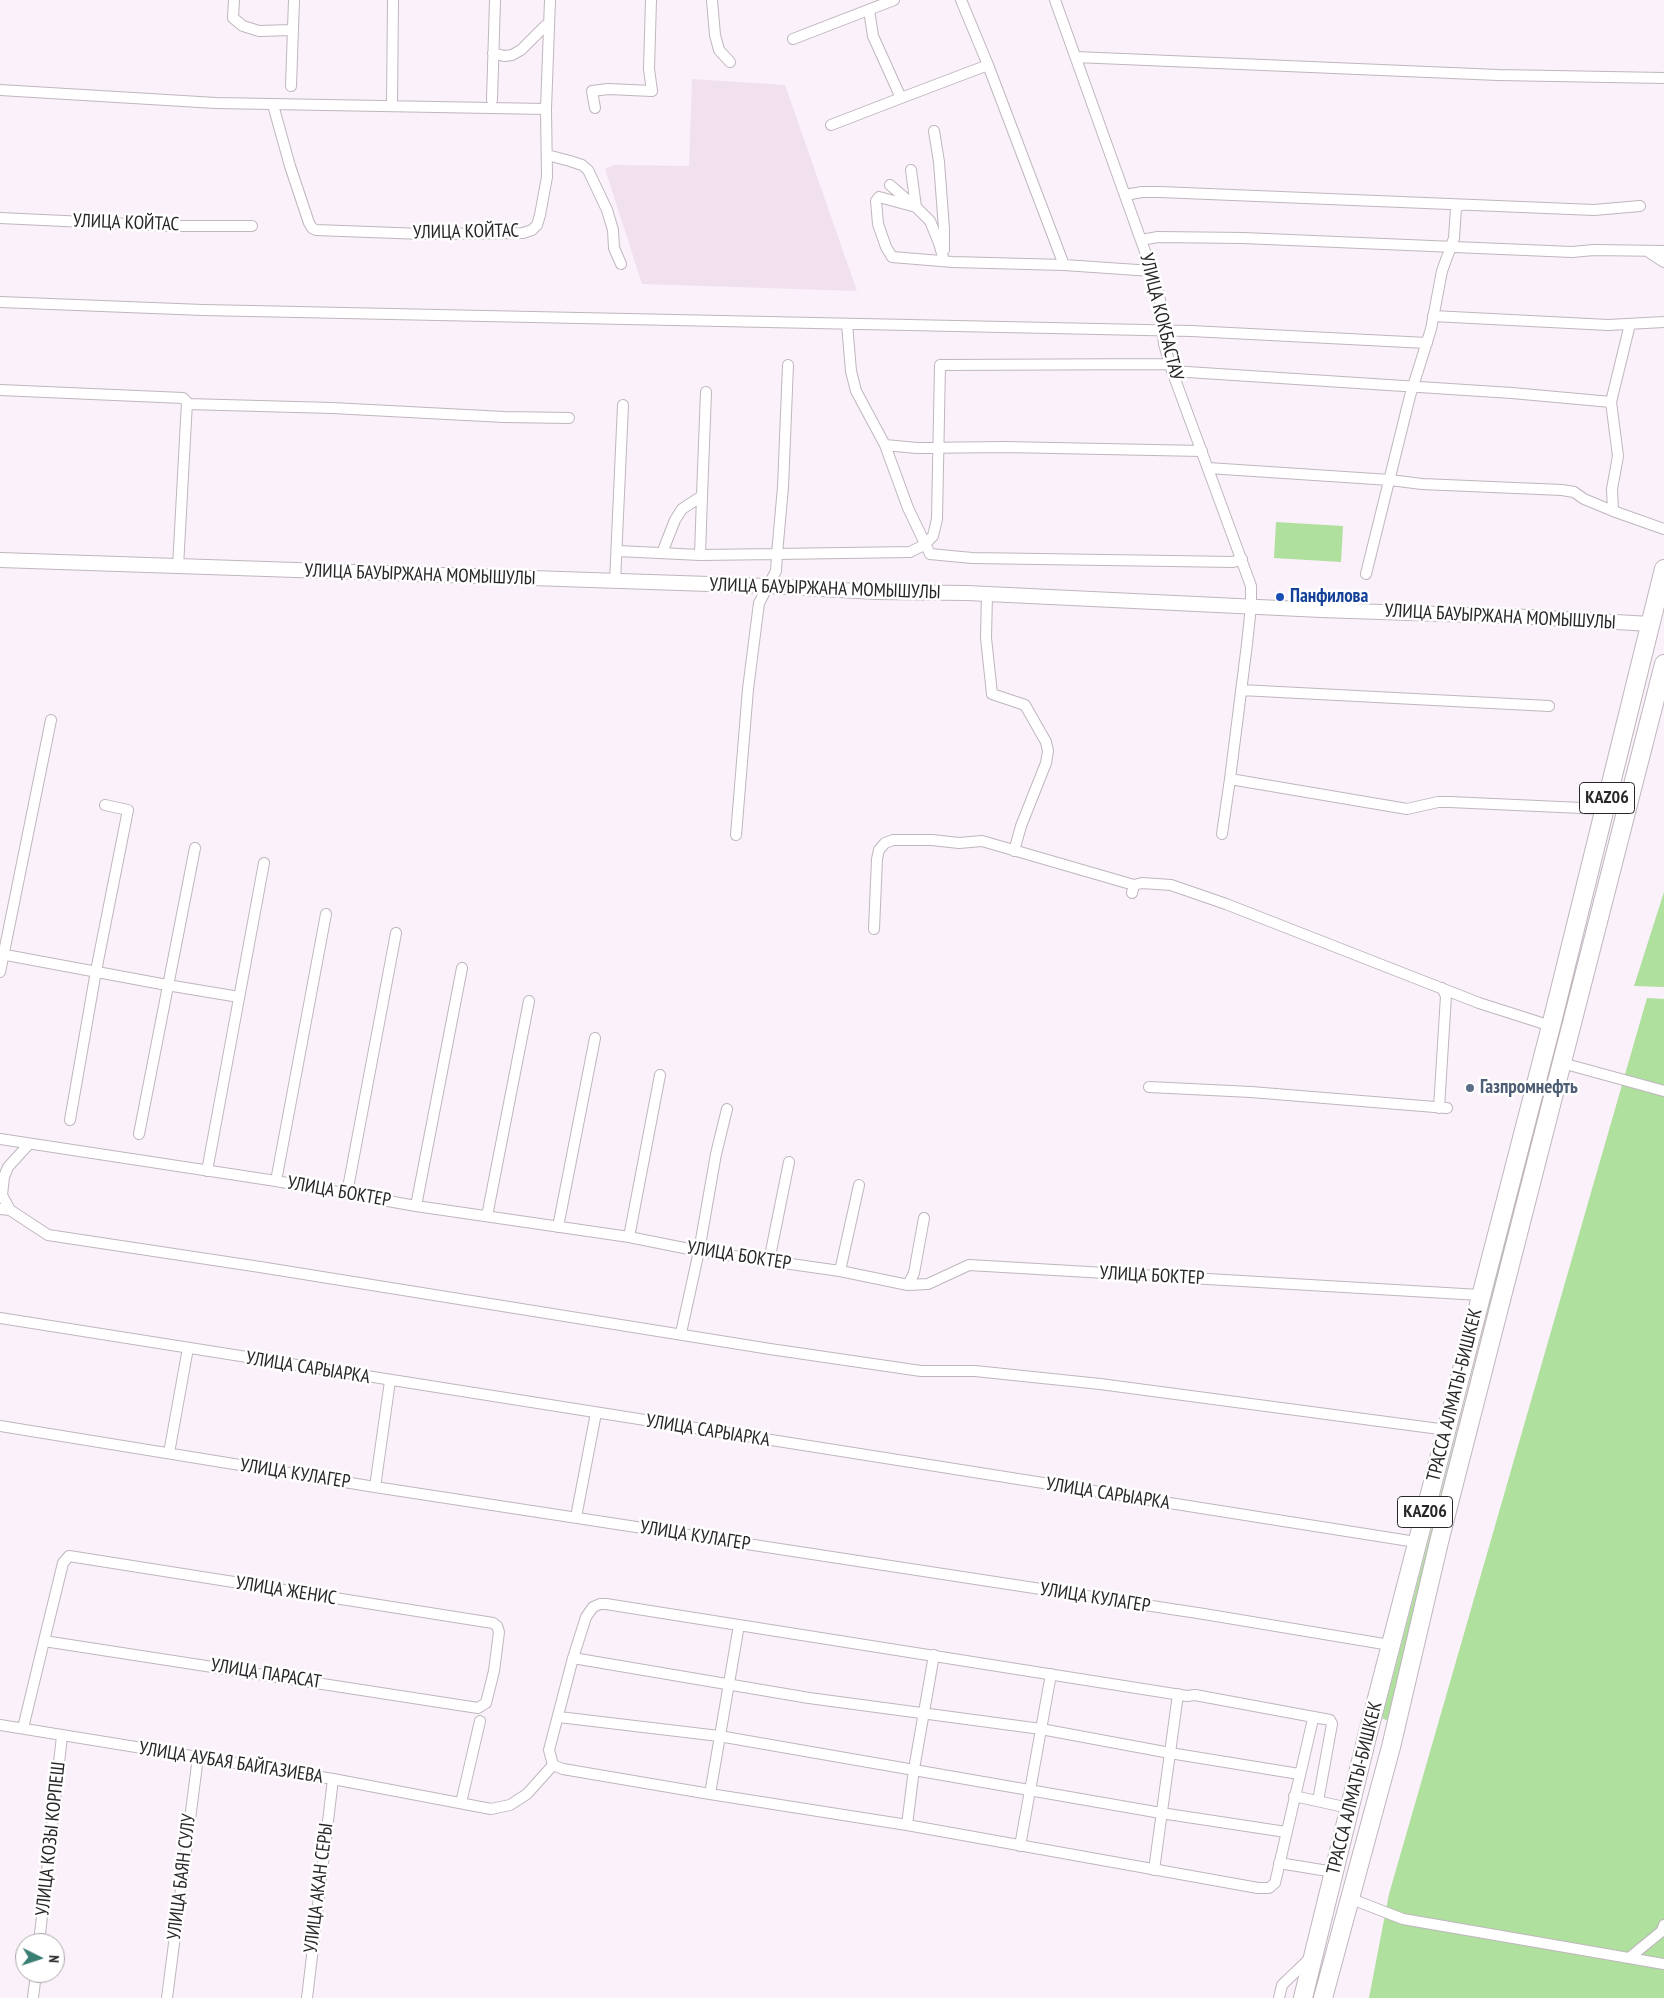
<!DOCTYPE html>
<html>
<head>
<meta charset="utf-8">
<style>
	body { margin:0 }
	#map { position:relative; width:1664px; height:1998px; overflow:hidden; background:#fbf1fa; font-family:"PT Sans Narrow",sans-serif }
	canvas { display:block }
	.north { position:absolute; left:15px; top:1933px; width:50px; height:50px; box-sizing:border-box; background:#fff; border:1px solid #a9a8a9; border-radius:50%; rotate:94deg; font-size:14px; font-weight:700; line-height:20px; text-align:center; color:#292629 }
	.north::after { content:''; display:block; margin:auto; width:18px; height:22px; background:#397e73; clip-path:polygon(50% 0,100% 100%,50% 72%,0 100%) }
</style>
</head>
<body>
<div id="map">
<canvas width="1664" height="1998"></canvas>
<div class="north">N</div>
</div>
<script>
const g = document.querySelector('canvas').getContext('2d');
g.lineJoin = 'round';
function paint(path, color) { g.fillStyle = color; g.fill(path, 'evenodd'); }
const shape = rows => new Path2D(rows.map(r => 'M' + r).join(''));
function trace(path, color, width, dash) { g.strokeStyle = color; g.lineWidth = width; g.lineCap = dash ? 'butt' : 'round'; g.setLineDash(dash || []); g.stroke(path); }
function drawText(font, color, halo, rows, align = 'center') {
  g.font = font + ' "PT Sans Narrow",sans-serif'; g.lineWidth = 5; g.setLineDash([]); g.textBaseline = 'middle'; g.strokeStyle = halo; g.fillStyle = color; for (const [text, x, y, turn = 0] of rows) {
    g.save(); g.translate(x, y); g.rotate((+turn || 0) * Math.PI / 180); g.textAlign = isNaN(turn) ? turn : align; if (halo) g.strokeText(text, 0, 0); g.fillText(text, 0, 0); g.restore();
  }
}
paint(shape([
	[692,79,785,85,857,291,642,284,605,169,614,165,689,166]
]), '#f1e1ef');
paint(shape([
	[1276,522,1343,526,1341,562,1274,558],
	[1664,892,1664,987,1634,986],
	[1647,998,1664,999,1664,1998,1369,1998,1389,1894],
	[1509,1224,1515,1230,1388,1721,1382,1718,1479,1347]
]), '#afe09d');
const street = shape([
	[234,0,233,18,243,26,259,31,292,30],
	[712,0,715,35,719,50,730,62],
	[961,0,988,65,1064,265,1152,271],
	[1055,0,1152,271,1160,300,1164,344,1172,371,1251,586,1251,606,1247,644,1230,779,1407,809,1438,802,1450,802,1604,809],
	[793,39,894,0],
	[493,53,504,56,512,55,521,50,545,26,549,27],
	[1076,57,1498,75,1664,78],
	[291,86,294,0],
	[0,90,216,103,546,109],
	[901,98,988,65],
	[492,100,495,0],
	[273,105,290,166,309,223,312,228,316,230,422,234,523,233,532,230,537,225,540,215,547,177,546,109,550,0],
	[392,105,393,0],
	[595,108,592,91,608,89,652,91,649,69,651,0],
	[831,125,901,98,873,36,869,10],
	[934,131,939,162,944,229,944,250],
	[547,155,570,161,582,165,588,170,607,210,613,230,614,248,621,264],
	[911,170,916,207],
	[890,185,913,205],
	[1125,195,1142,192,1160,192,1594,210,1640,206],
	[0,218,171,226,252,226],
	[1141,240,1158,237,1243,238,1572,252,1594,250,1664,251],
	[1650,253,1664,262],
	[944,261,939,243,930,221,916,207,879,197,876,201,878,224,886,247,892,257,953,262,1064,265],
	[0,302,203,310,1191,331,1427,343],
	[1433,316,1608,325,1664,322],
	[847,324,851,371,856,391,885,445,908,508,930,554,972,558,1171,561,1233,562,1242,559],
	[788,365,783,487,777,554,910,552,924,545,933,536,937,519,940,365,1170,364],
	[1172,371,1512,393,1611,402],
	[0,390,183,398,187,402,178,567],
	[187,404,332,408,504,417,569,418],
	[885,445,917,448,1005,447,1202,451],
	[1208,468,1390,480,1422,484,1562,490,1574,492,1584,499,1613,511,1664,529],
	[1613,511,1612,489,1618,456,1611,402,1630,324],
	[618,551,700,555,777,554,776,571,759,603,748,689,736,835],
	[662,553,675,520,682,509,702,496,706,392],
	[700,555,702,496],
	[1366,574,1410,396,1431,329,1442,271,1454,238,1456,208,1461,205],
	[615,582,623,405],
	[987,594,986,638,992,694,1025,705,1046,742,1048,751,1046,763,1021,826,1014,851],
	[1241,690,1549,706],
	[1222,834,1230,779],
	[1132,893,1134,885,1142,883,1171,885,1226,904,1479,1003,1551,1026],
	[874,929,877,859,879,850,885,843,893,840,932,840,959,843,982,841,1134,885],
	[0,954,167,985,239,997],
	[0,972,51,720],
	[1562,1063,1664,1091],
	[1149,1087,1251,1092,1447,1108],
	[1439,1108,1446,996,1442,988],
	[70,1120,96,971,128,810,105,805],
	[139,1134,195,848],
	[0,1139,276,1181,416,1206,629,1237,699,1251,840,1271,908,1285,928,1284,969,1265,1480,1295],
	[207,1171,264,863],
	[276,1181,326,914],
	[347,1193,396,933],
	[416,1206,462,968],
	[0,1209,10,1210,48,1235,260,1267,770,1349,921,1371,975,1371,1100,1384,1447,1430],
	[10,1210,2,1195,4,1177,8,1167,29,1144],
	[487,1216,529,1001],
	[558,1227,595,1038],
	[629,1237,660,1075],
	[769,1261,789,1162],
	[840,1271,859,1185],
	[908,1285,914,1273,924,1218],
	[0,1318,1416,1542],
	[681,1333,699,1251,716,1154,727,1109],
	[0,1426,375,1487,1204,1614,1390,1645],
	[169,1453,188,1348],
	[375,1487,390,1381],
	[576,1517,596,1413],
	[573,1658,809,1698,1041,1729,1170,1753,1299,1774],
	[559,1717,719,1736,1161,1813,1286,1832],
	[1313,1719,1275,1883,1269,1888,1258,1888,907,1825,710,1794,563,1769,553,1765,549,1750,573,1658,586,1617,593,1607,600,1604,606,1604,1187,1696,1195,1695,1330,1720,1332,1724,1318,1801],
	[0,1725,333,1779,491,1809,510,1805,527,1794,553,1765],
	[23,1728,44,1641,63,1563,69,1556,493,1623,497,1626,499,1632,494,1671,486,1703,478,1708,44,1641],
	[710,1794,739,1625],
	[1294,1796,1349,1808],
	[461,1803,480,1721],
	[907,1825,914,1769,934,1655],
	[1020,1846,1051,1674],
	[1279,1863,1334,1872],
	[1154,1870,1178,1694],
	[1349,1898,1403,1919,1664,1964],
	[39,1943,62,1736],
	[1629,1958,1662,1931,1664,1925],
	[33,1998,36,1973],
	[167,1998,198,1757],
	[307,1998,333,1779],
	[1279,1998,1282,1985,1310,1958]
]);
const secondary = shape([
	[0,560,768,586,876,592,967,593,1321,610,1531,617,1650,624]
]);
const highway = shape([
	[1303,1998,1366,1741,1551,1026,1664,569],
	[1323,1998,1391,1747,1439,1542,1664,664]
]);
trace(street, '#bfb6be', 12);
trace(secondary, '#bfb6be', 16);
trace(highway, '#bfb6be', 20);
trace(street, '#fff', 10);
trace(secondary, '#fff', 14);
trace(highway, '#fff', 18);
for (const [x, y, r, color] of [
	[1280,597,5,"#1a4fb4"],
	[1470,1088,5,"#5c6f8a"]
]) { const dot = new Path2D(); dot.arc(x, y, r, 0, 2 * Math.PI); g.fillStyle = color; g.fill(dot); trace(dot, '#fff', 2); }
for (const [x, y, w] of [
	[1607,798,55],
	[1425,1512,55]
]) { const box = new Path2D(); box.roundRect(x - w / 2, y - 15.5, w, 31, 4); g.fillStyle = '#fff'; g.fill(box); trace(box, '#292629', 1); }
drawText('bold 18px', '#292629', null, [
	["KАZ06",1607,798],
	["KАZ06",1425,1512]
]);
drawText('19px', '#292629', '#fff', [
	["УЛИЦА КОЙТАС",126,223,2],
	["УЛИЦА КОЙТАС",466,232,-1],
	["УЛИЦА КОКБАСТАУ",1161,317,76],
	["УЛИЦА БАУЫРЖАНА МОМЫШУЛЫ",420,575,2],
	["УЛИЦА БАУЫРЖАНА МОМЫШУЛЫ",825,589,2],
	["УЛИЦА БАУЫРЖАНА МОМЫШУЛЫ",1500,617,3],
	["УЛИЦА БОКТЕР",339,1192,10],
	["УЛИЦА БОКТЕР",739,1256,9],
	["УЛИЦА БОКТЕР",1152,1276,3],
	["УЛИЦА САРЫАРКА",308,1368,9],
	["ТРАССА АЛМАТЫ-БИШКЕК",1455,1395,-76],
	["УЛИЦА САРЫАРКА",708,1431,9],
	["УЛИЦА КУЛАГЕР",295,1474,9],
	["УЛИЦА САРЫАРКА",1108,1494,9],
	["УЛИЦА КУЛАГЕР",695,1536,9],
	["УЛИЦА ЖЕНИС",286,1591,9],
	["УЛИЦА КУЛАГЕР",1095,1598,9],
	["УЛИЦА ПАРАСАТ",266,1674,9],
	["УЛИЦА АУБАЯ БАЙГАЗИЕВА",231,1763,9],
	["ТРАССА АЛМАТЫ-БИШКЕК",1355,1788,-76],
	["УЛИЦА КОЗЫ КОРПЕШ",51,1839,-84],
	["УЛИЦА БАЯН СУЛУ",182,1877,-83],
	["УЛИЦА АКАН СЕРЫ",319,1888,-83]
]);
drawText('bold 19px', '#164399', '#fff', [
	["Панфилова",1290,597]
], 'left');
drawText('bold 19px', '#4e5e75', '#fff', [
	["Газпромнефть",1480,1088]
], 'left');
</script>
</body>
</html>
